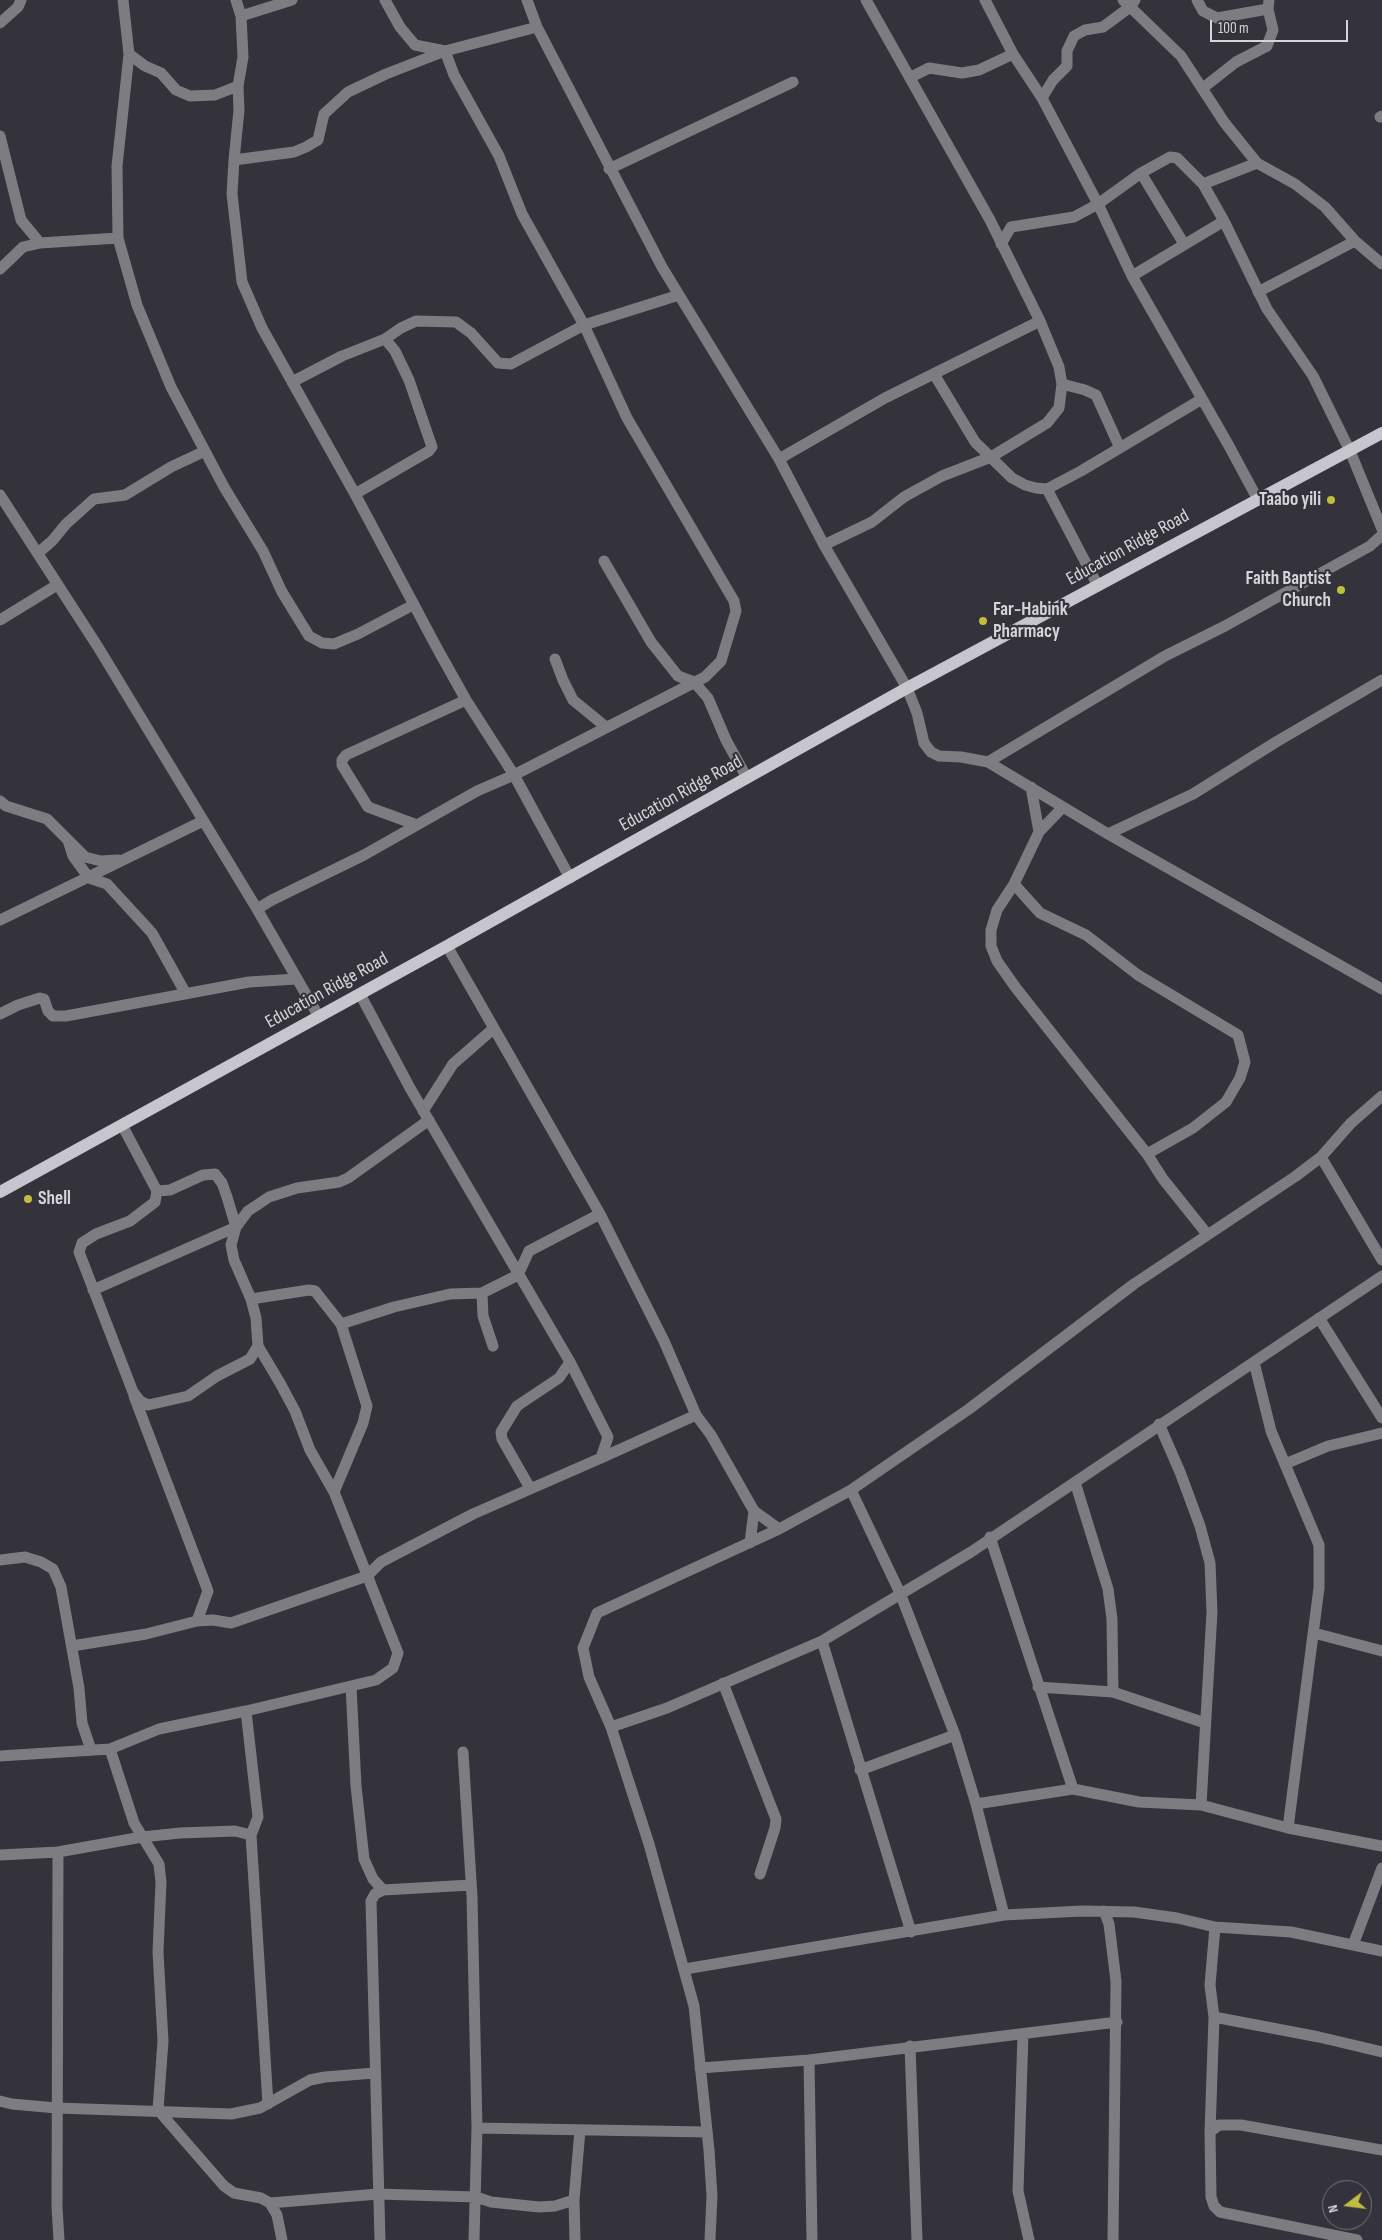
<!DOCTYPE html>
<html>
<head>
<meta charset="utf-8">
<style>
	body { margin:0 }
	#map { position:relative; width:1382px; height:2240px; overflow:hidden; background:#34323a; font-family:"Sofia Sans Condensed",sans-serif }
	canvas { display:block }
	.north { position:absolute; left:1322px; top:2180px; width:50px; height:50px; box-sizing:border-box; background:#34323a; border:1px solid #74737a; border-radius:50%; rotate:255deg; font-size:14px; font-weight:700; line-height:20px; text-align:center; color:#d5d4d9 }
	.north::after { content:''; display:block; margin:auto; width:18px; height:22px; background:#c1bd40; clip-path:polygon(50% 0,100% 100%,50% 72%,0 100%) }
	.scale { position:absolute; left:1210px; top:20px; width:138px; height:22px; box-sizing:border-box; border:2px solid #d5d4d9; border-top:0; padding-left:6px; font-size:15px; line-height:18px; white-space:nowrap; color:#d5d4d9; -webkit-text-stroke:4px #34323a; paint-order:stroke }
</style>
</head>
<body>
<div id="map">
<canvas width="1382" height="2240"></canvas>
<div class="north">N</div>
<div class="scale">100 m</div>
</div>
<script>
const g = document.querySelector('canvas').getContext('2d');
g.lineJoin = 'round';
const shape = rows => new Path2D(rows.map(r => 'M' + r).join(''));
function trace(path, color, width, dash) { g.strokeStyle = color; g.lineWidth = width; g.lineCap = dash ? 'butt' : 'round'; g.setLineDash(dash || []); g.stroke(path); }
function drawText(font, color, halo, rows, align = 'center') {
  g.font = font + ' "Sofia Sans Condensed",sans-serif'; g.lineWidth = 4.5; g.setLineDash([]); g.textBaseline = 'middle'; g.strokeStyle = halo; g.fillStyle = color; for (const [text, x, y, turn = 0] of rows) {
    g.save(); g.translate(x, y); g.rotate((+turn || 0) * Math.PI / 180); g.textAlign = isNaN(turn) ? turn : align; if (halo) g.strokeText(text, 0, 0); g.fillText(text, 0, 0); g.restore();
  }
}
trace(shape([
	[123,0,129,54,117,166,118,238,137,305,171,387,224,487,263,551,282,592,309,636,322,643,334,644,358,634,413,605],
	[236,0,241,16,243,57,238,86,239,110,234,160,294,152,306,147,318,140,324,114,348,92,386,74,445,51,537,27],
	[527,0,537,27,662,267,779,459,824,545,907,688,917,713,924,743,931,752,939,756,961,757,988,762,1108,834,1382,989],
	[985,0,1013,54,1042,98,1098,204,1132,276,1229,446,1257,498],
	[1123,0,1181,56,1224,122,1257,163,1295,184,1325,207,1355,241,1382,264],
	[1197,0,1203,11,1217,18,1268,9],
	[241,16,292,0],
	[0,23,18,7,21,0],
	[129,54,145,66,161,73,176,90,190,96,215,95,238,86],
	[911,77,929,68,962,73,979,70,1013,54],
	[1203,88,1236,62,1267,46,1273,30,1268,9,1269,0],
	[1042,98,1053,80,1067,66,1067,51,1074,36,1085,30,1103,27,1130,7,1135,0],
	[1380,117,1382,116],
	[0,136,21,220,40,243],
	[234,160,232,194,242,282,262,328,355,494,437,648,466,700,514,775,570,878],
	[609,169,793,82],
	[1141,173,1184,244],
	[1203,184,1257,163],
	[1001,244,1011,227,1074,217,1098,204,1141,173,1170,157,1177,158,1203,184,1224,221,1267,309,1313,376,1350,451,1382,529],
	[0,269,23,247,40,243,118,238],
	[1132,276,1224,221],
	[1258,292,1355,241],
	[934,374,975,442,1012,478,1025,485,1036,488,1047,489,1081,471,1202,399],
	[292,382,342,356,385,339,401,328,416,321,456,322,471,333,498,363,511,364,584,325,679,295],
	[1062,384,1085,390,1096,395,1120,448],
	[779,459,885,398,1040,321],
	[1047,489,1098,586],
	[355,494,429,451,432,447,409,380,395,351,385,339],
	[0,495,98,647,257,909,319,1017],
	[824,545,872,522,904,497,942,476,991,457,1047,423,1059,408,1062,384,1059,367,1040,321,990,220,866,0],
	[38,553,52,541,66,524,94,499,125,495,171,467,205,451],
	[604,561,651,642,678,676,694,682,708,698,726,740,747,778],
	[0,620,57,585],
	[555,659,563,680,573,700,606,727],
	[988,762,1165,656,1225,626,1370,546,1382,535],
	[1031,787,1039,832],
	[0,801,6,806,47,819,85,857,101,861,118,860],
	[1063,807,1039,832,1014,884,997,910,991,930,991,946,997,961,1016,988,1147,1154,1163,1179,1207,1234],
	[417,825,368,807,342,765,342,760,346,755,466,700],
	[1108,834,1193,794,1276,742,1382,680],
	[68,840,73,856,89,878,107,884,152,933,186,994],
	[1014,884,1040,913,1086,935,1138,975,1238,1035,1245,1062,1240,1078,1226,1102,1193,1128,1147,1154],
	[257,909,272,900,364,855,477,791,514,775,705,677,721,661,736,611,734,601,627,418,584,325,522,214,499,156,454,75,445,51,415,45,400,27,385,0],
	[0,920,203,821],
	[447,946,600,1214,664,1341,696,1415,711,1435,754,1511,779,1529],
	[360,994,410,1088,570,1362,608,1437,601,1458,696,1415],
	[0,1014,18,1005,40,998,44,999,48,1011,53,1016,66,1016,249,982,296,979],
	[423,1111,453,1064,493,1029],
	[122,1125,157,1191,155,1202,130,1221,96,1234,82,1243,79,1252,133,1392,140,1401,148,1405,188,1396,217,1376,250,1359,258,1346],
	[1321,1157,1382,1260],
	[157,1191,170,1190,203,1175,215,1174,222,1183,227,1197,236,1227],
	[93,1290,236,1227],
	[482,1293,483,1316,493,1346],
	[251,1299,309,1290,315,1291,341,1324,367,1406,363,1423,334,1492],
	[1319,1318,1382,1418],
	[341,1324,394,1307,450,1294,482,1293,518,1275,529,1251,600,1214],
	[1254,1362,1271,1431,1319,1545,1319,1588,1288,1828],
	[134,1396,208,1591,197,1621],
	[1159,1424,1180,1472,1200,1526,1210,1563,1212,1612,1201,1805],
	[1285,1464,1328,1446,1382,1433],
	[1075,1482,1108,1589,1112,1619,1113,1692],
	[530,1488,502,1439,501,1432,517,1406,559,1378,570,1362],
	[851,1490,900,1593,955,1735,976,1804,1004,1915],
	[990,1537,1073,1789],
	[750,1543,754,1511],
	[0,1560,25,1557,41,1562,53,1569,61,1587,79,1688,82,1723,91,1750],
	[1314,1633,1382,1651],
	[822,1641,911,1932],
	[72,1646,146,1634,197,1621,213,1620,231,1623,367,1576,381,1562,473,1514,601,1458],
	[723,1683,776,1819,775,1828,760,1874],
	[351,1686,356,1786,364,1859,373,1879,383,1890],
	[1038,1687,1113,1692,1205,1723],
	[246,1711,258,1817,251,1835,268,2104],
	[611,1727,667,1708,822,1641,971,1552,1382,1276],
	[110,1749,134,1823,159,1864,161,1882,158,1952,163,2041,158,2110,224,2186,234,2193,261,2198,270,2203,277,2215,282,2240],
	[463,1752,472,1896,477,2128,474,2240],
	[0,1756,110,1749,159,1729,246,1711,376,1680,393,1668,398,1653,334,1492,310,1450,295,1411,280,1383,258,1346,256,1318,251,1299,234,1260,231,1245,236,1227,248,1211,269,1197,297,1188,339,1182,348,1178,429,1120],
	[860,1770,955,1735],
	[976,1804,1073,1789,1139,1802,1201,1805,1288,1828,1382,1846],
	[58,1852,142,1837,180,1833,235,1831,251,1835],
	[0,1855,58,1852,57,2207,59,2240],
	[1104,1911,1109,1924,1116,1981,1113,2240],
	[1215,1927,1210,1985,1214,2017,1210,2132,1211,2197,1214,2206,1220,2212,1357,2240],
	[1353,1945,1382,1868],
	[685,1969,1004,1915,1082,1911,1134,1912,1177,1918,1215,1927,1291,1932,1382,1951],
	[1214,2017,1319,2037,1382,2052],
	[1023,2034,1018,2191,1029,2240],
	[910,2046,917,2240],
	[809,2060,812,2240],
	[700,2068,809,2060,1117,2022],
	[0,2101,12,2104,57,2108,231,2114,260,2108,310,2080,325,2077,374,2073],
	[477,2128,707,2132],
	[1210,2132,1219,2125,1241,2125,1382,2150],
	[270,2203,378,2194,476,2197,491,2202,539,2207,555,2206,574,2200],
	[380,2240,371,1901,375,1894,383,1890,471,1885],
	[575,2240,574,2200,580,2130],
	[710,2240,712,2196,709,2150,694,2006,649,1844,611,1727,589,1677,583,1648,597,1613,779,1529,851,1490,969,1409,1134,1284,1296,1176,1321,1157,1351,1123,1382,1096]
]), '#7d7c81', 11);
trace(shape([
	[0,1192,447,946,907,688,1382,433]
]), '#c7c5ce', 12);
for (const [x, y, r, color] of [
	[1331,500,5,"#c1bd40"],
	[1341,590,5,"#c1bd40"],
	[983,621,5,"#c1bd40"],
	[28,1199,5,"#c1bd40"]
]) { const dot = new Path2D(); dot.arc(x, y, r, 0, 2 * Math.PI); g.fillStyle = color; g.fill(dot); trace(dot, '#34323a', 2); }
drawText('bold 19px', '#d5d4d9', '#34323a', [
	["Taabo yili",1321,500],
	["Faith Baptist",1331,579],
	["Church",1331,601],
	["Far-Habink",993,610,"left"],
	["Pharmacy",993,632,"left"],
	["Shell",38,1199,"left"]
], 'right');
drawText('19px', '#d5d4d9', '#34323a', [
	["Education Ridge Road",1128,548,-29],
	["Education Ridge Road",681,794,-29],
	["Education Ridge Road",327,991,-29]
]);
</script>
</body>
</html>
